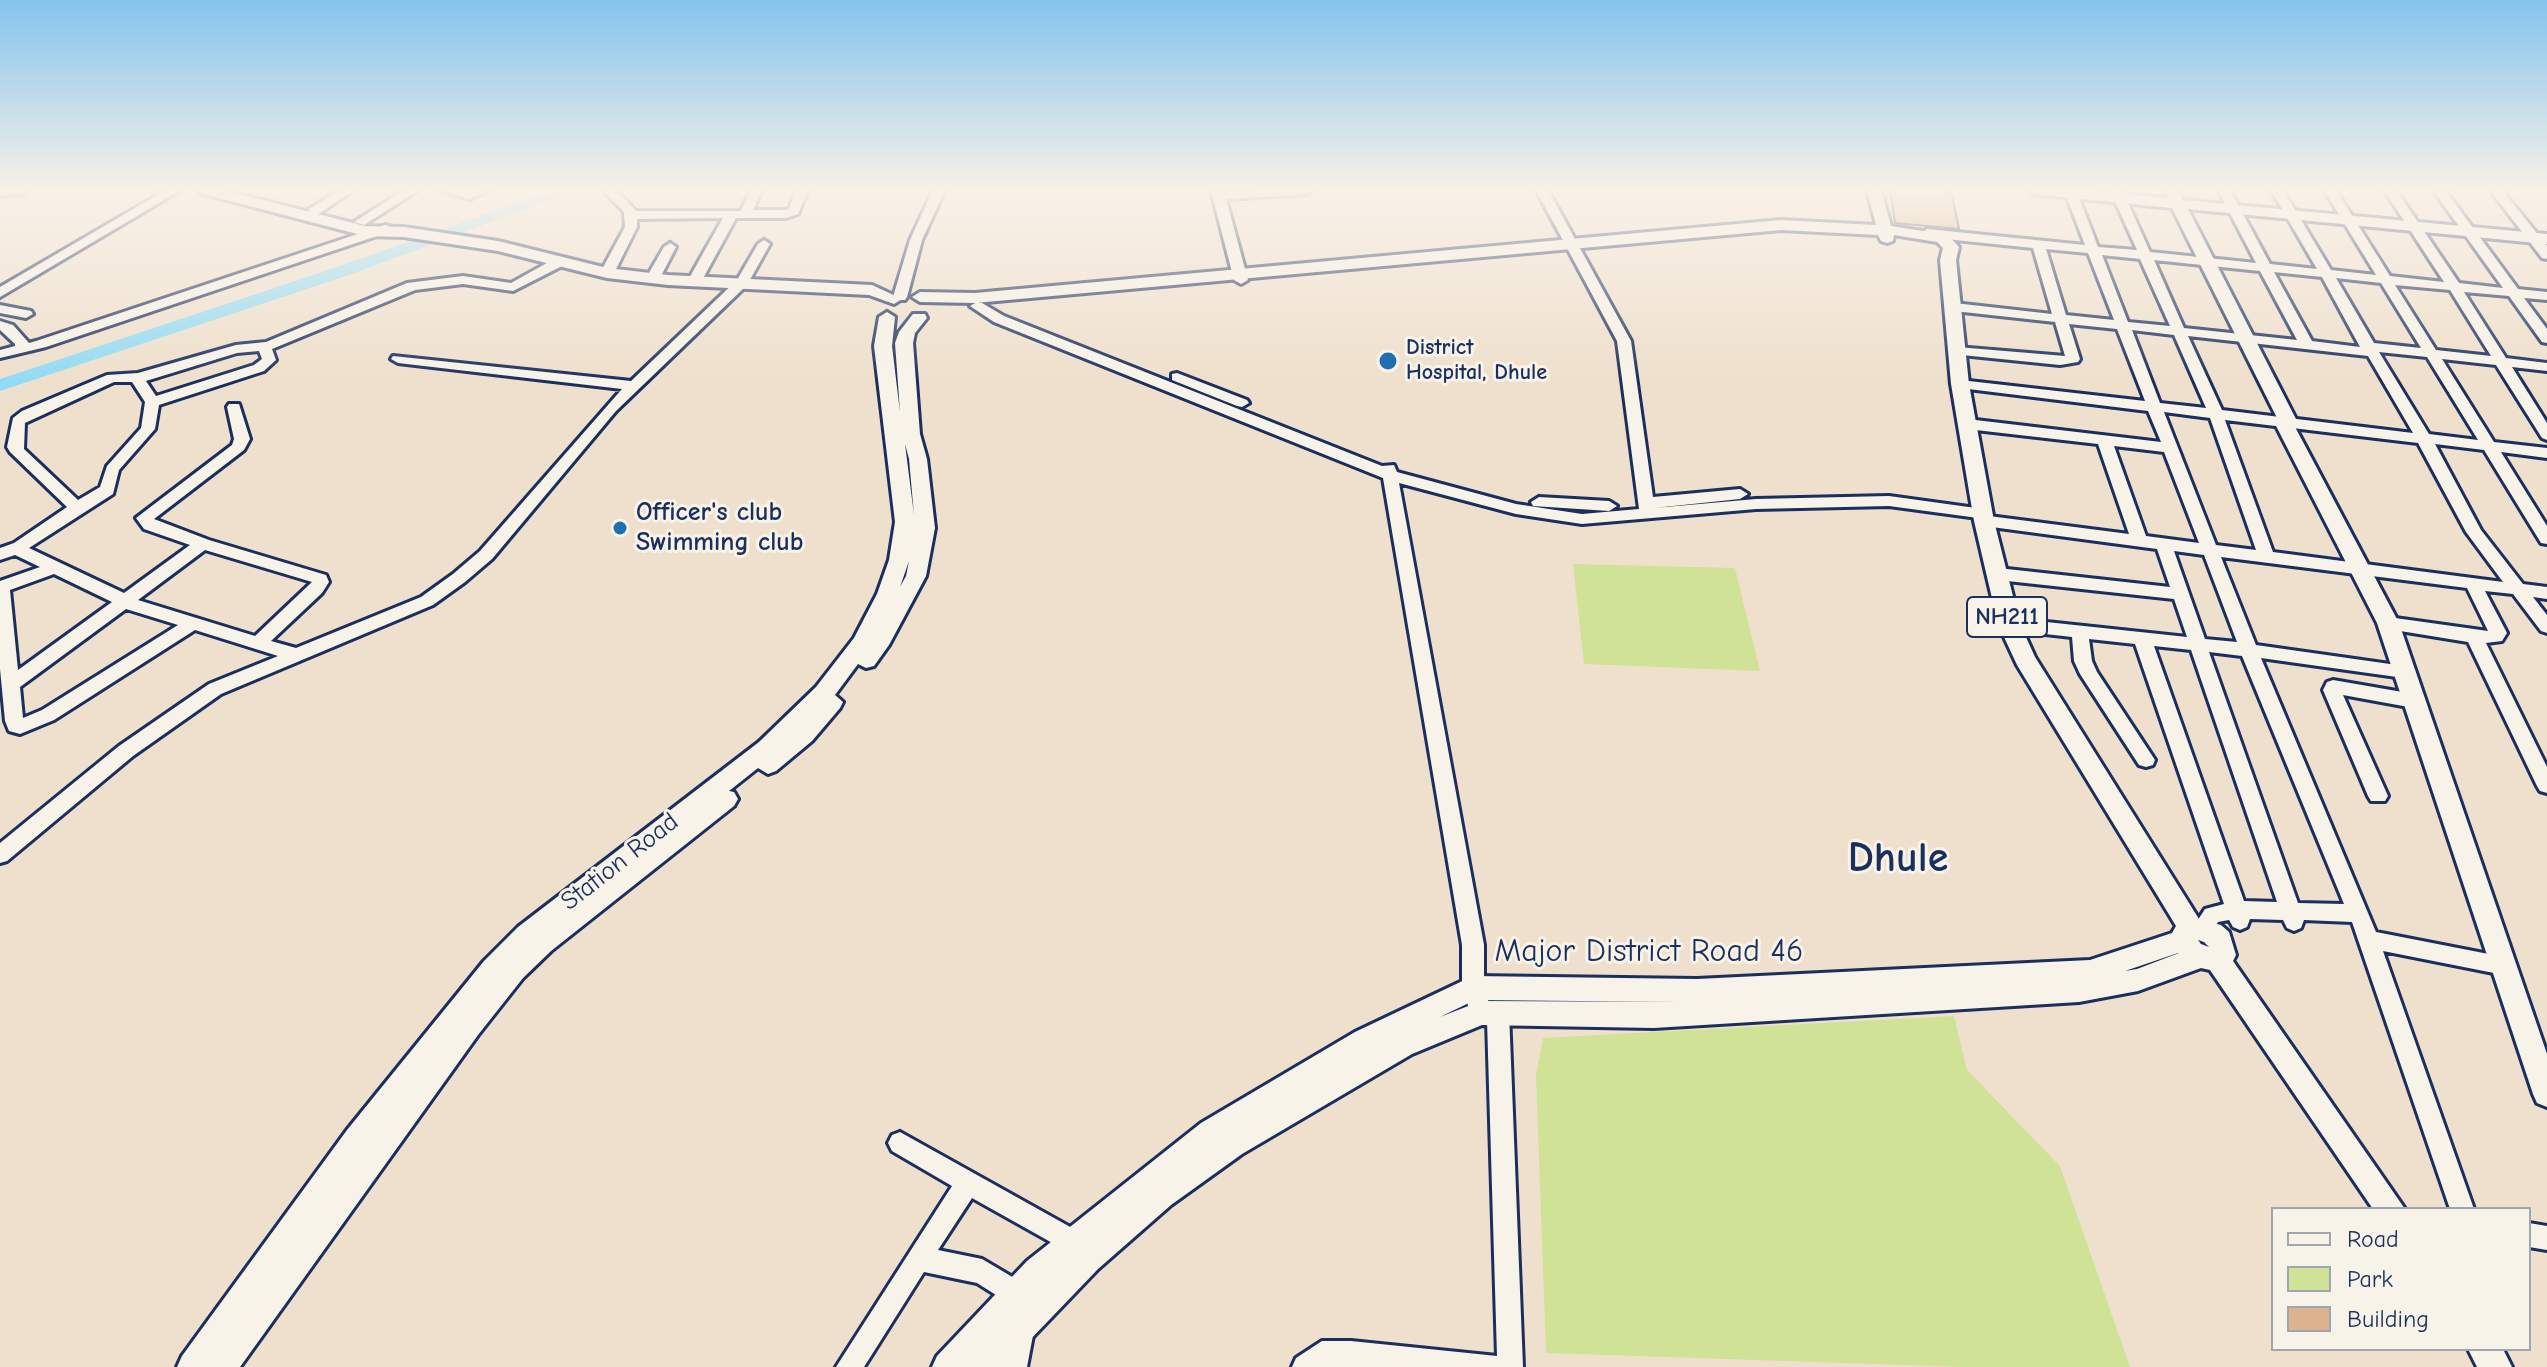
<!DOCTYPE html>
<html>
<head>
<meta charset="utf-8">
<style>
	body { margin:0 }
	#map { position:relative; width:2547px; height:1367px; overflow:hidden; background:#efe0cd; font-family:"Comic Neue",sans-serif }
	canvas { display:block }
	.legend { position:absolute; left:2271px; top:1207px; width:260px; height:144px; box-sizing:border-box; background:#f7f3e8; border:2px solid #9fa5b1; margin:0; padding:10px 14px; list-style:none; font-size:24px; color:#1b2f5e }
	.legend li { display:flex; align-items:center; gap:16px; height:40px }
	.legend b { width:40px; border:2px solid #9fa5b1 }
</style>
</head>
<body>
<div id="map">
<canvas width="2547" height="1367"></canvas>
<ul class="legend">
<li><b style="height:10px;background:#f7f3e8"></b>Road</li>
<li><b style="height:22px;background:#d0e296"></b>Park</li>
<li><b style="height:22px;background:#ddb38d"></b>Building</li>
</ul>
</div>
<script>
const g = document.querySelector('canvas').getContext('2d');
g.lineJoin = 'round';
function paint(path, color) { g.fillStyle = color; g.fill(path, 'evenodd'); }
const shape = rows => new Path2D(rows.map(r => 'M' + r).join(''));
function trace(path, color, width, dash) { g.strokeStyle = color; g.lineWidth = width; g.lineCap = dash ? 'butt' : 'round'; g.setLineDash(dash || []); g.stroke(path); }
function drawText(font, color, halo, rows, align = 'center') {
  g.font = font + ' "Comic Neue",sans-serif'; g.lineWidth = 6; g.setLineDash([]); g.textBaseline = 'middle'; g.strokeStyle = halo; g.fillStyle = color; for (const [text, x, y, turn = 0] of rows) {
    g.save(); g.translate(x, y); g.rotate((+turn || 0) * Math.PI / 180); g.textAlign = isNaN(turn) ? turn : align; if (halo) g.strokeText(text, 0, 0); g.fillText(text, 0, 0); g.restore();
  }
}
paint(shape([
	[1573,564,1735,568,1760,671,1584,664],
	[1954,1016,1967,1070,2060,1166,2130,1367,1965,1367,1546,1353,1536,1075,1543,1038]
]), '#d0e296');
paint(shape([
	[553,190,576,190,352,274,0,391,0,379,340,266,553,190]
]), '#92dbf4');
const building = shape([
	[1890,190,1951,190,1959,229,1895,223,1890,190]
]);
paint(building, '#ddb38d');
trace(building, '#1b2f5e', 2);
const minor = shape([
	[166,190,181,190,0,297,0,287,166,190],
	[340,190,354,190,317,215,309,215,309,209,340,190],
	[404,190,419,190,364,225,354,222,404,190],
	[439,190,469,191,489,190,470,199,439,190],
	[603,190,616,190,636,211,741,211,750,190,762,190,753,210,785,210,789,209,796,190,808,190,798,214,786,218,736,218,701,282,694,286,687,282,723,218,637,219,637,227,614,273,607,277,600,273,625,227,624,212,603,190],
	[933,190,945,190,922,240,907,297,905,300,895,300,893,297,910,240,933,190],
	[1211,190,1224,192,1313,190,1307,194,1226,199,1248,280,1241,284,1234,280,1211,190],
	[1536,190,1548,190,1631,341,1653,497,1740,489,1748,494,1740,499,1654,508,1756,499,1889,496,1983,509,1989,510,1989,516,2129,534,2098,444,1967,429,1960,424,1967,419,2161,442,2148,411,1960,388,1953,384,1960,380,2145,401,2117,329,2069,324,2080,359,2078,362,2060,365,1952,354,1950,351,1957,347,2065,356,2055,322,1954,311,1947,307,1954,303,2052,314,2033,248,1927,237,1921,233,1927,229,2085,245,2064,190,2076,190,2098,247,2137,250,2110,190,2122,190,2150,252,2256,263,2218,190,2230,190,2270,264,2317,269,2271,190,2283,190,2331,270,2376,275,2324,190,2336,190,2390,276,2444,282,2384,190,2396,190,2459,283,2503,288,2433,190,2445,190,2518,289,2547,292,2547,300,2524,298,2547,329,2547,343,2542,342,2509,296,2464,292,2506,358,2547,363,2547,371,2512,367,2547,423,2547,440,2542,438,2496,365,2442,359,2494,442,2547,448,2547,458,2501,452,2547,526,2547,544,2541,543,2484,450,2435,444,2481,530,2523,584,2547,587,2547,599,2533,597,2547,615,2547,633,2541,631,2513,594,2485,591,2507,633,2502,641,2486,643,2547,767,2547,793,2540,791,2537,786,2468,642,2388,629,2379,623,2388,617,2488,631,2467,588,2221,557,2256,645,2404,666,2413,672,2404,678,2261,658,2376,932,2504,957,2512,959,2515,966,2512,973,2504,975,2383,951,2474,1209,2450,1209,2352,922,2304,920,2301,928,2294,931,2287,928,2283,920,2250,919,2247,927,2240,930,2233,927,2229,920,2218,922,2209,935,2202,938,2195,935,2192,929,2205,909,2224,904,2135,644,2089,639,2092,661,2097,672,2155,760,2153,765,2146,767,2139,765,2080,674,2074,661,2072,637,2009,630,2000,624,2009,618,2187,637,2174,599,1998,580,1990,574,1998,568,2170,587,2157,549,1984,526,1978,525,1978,518,1889,506,1756,509,1582,524,1516,514,1399,483,1484,945,1484,988,1490,1006,1498,1002,1506,1005,1509,1012,1523,1367,1292,1367,1296,1358,1322,1341,1351,1341,1497,1356,1487,1020,1481,1023,1473,1020,1462,988,1462,945,1383,478,994,322,970,306,977,302,982,303,1004,316,1382,466,1394,465,1397,472,1516,504,1582,514,1639,509,1617,341,1536,190],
	[2046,249,2088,253,2114,320,2066,315,2046,249],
	[2102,255,2140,259,2170,326,2128,322,2102,255],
	[2154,260,2260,271,2297,340,2184,328,2154,260],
	[2274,272,2322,277,2360,347,2312,341,2274,272],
	[2336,278,2381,283,2421,348,2374,343,2336,278],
	[2395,285,2450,290,2491,356,2436,350,2395,285],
	[2132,330,2174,335,2206,408,2160,403,2132,330],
	[2188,336,2368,356,2413,433,2222,410,2188,336],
	[2379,352,2427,357,2478,440,2429,434,2379,352],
	[2164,412,2210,418,2256,550,2216,545,2164,412],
	[2225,420,2418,443,2466,532,2503,582,2273,552,2225,420],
	[2114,446,2164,452,2199,543,2146,536,2114,446],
	[2174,551,2204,555,2237,642,2205,639,2174,551],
	[2154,646,2191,650,2277,902,2244,901,2154,646],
	[2209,652,2242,656,2344,904,2298,903,2209,652],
	[2490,190,2502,190,2547,246,2547,259,2542,258,2490,190],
	[385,225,389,226,389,232,46,347,0,358,0,350,15,346,15,344,0,330,0,321,13,325,29,343,36,341,385,225],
	[764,240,770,244,747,285,616,411,492,559,465,582,433,605,221,694,133,756,7,861,0,863,0,843,119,746,209,684,278,656,195,630,54,720,20,734,9,731,5,721,0,669,0,581,40,567,15,555,0,560,0,548,14,543,67,507,10,452,7,447,13,418,22,411,107,375,138,373,236,345,266,342,407,283,463,276,511,283,554,259,564,259,564,265,513,291,463,284,415,290,272,349,276,360,264,371,159,405,155,429,119,470,113,494,29,548,124,593,190,545,144,529,136,518,232,445,234,439,227,407,229,404,239,404,250,439,244,450,154,519,209,540,326,575,329,582,322,593,271,641,296,648,421,597,453,574,480,551,622,389,398,363,391,359,393,356,631,381,737,280,758,244,764,240],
	[259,351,262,359,254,365,156,396,146,381,237,353,259,351],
	[114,382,132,382,145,402,141,428,107,466,100,487,78,500,24,449,25,423,114,382],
	[205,550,312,582,255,636,138,600,205,550],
	[54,574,112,602,18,670,10,590,54,574],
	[126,609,178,625,42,710,23,718,20,687,126,609],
	[670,243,676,247,660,278,658,281,648,281,646,278,664,247,670,243],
	[0,305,31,311,33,314,26,318,0,313,0,305],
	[1177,373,1247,400,1249,403,1242,407,1237,406,1172,380,1172,374,1177,373],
	[1539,497,1609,501,1617,506,1609,511,1533,506,1531,502,1539,497],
	[2333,680,2414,694,2423,701,2414,708,2343,695,2388,796,2385,801,2371,801,2368,796,2323,690,2327,682,2333,680],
	[900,1132,1081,1233,1084,1242,1081,1251,1072,1254,972,1198,938,1250,982,1259,1026,1285,1032,1301,1028,1310,1019,1314,1010,1310,1007,1302,977,1283,924,1272,864,1367,836,1367,952,1186,892,1151,888,1143,892,1135,900,1132],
	[2529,1223,2547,1226,2547,1250,2529,1247,2529,1223],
	[1021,1317,1030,1321,1034,1330,1027,1367,1001,1367,1008,1330,1012,1321,1021,1317]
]);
const major = shape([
	[0,190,29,190,22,194,0,195,0,190],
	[198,190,223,190,365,226,404,227,498,241,607,268,668,275,872,285,902,299,894,304,869,295,668,285,607,278,498,251,404,237,365,236,200,193,198,190],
	[1867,190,1881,190,1891,226,1948,235,1959,247,1956,260,1969,384,1994,521,2020,624,2035,657,2199,919,2221,925,2229,932,2236,955,2233,961,2405,1209,2373,1209,2210,970,2201,968,2138,991,2079,1002,1654,1028,1482,1025,1412,1054,1242,1154,1171,1205,1098,1269,1004,1367,932,1367,937,1356,1027,1261,1201,1123,1355,1032,1473,976,1697,979,2090,960,2172,933,2176,926,2017,665,1998,624,1974,521,1951,384,1940,260,1943,248,1937,242,1894,235,1893,241,1887,243,1881,241,1878,235,1781,230,975,303,920,302,912,297,920,292,975,293,1781,220,1876,225,1867,190],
	[2198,940,2204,942,2209,947,2201,944,2198,940],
	[2179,953,2137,969,2125,971,2178,953,2179,953],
	[1475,1000,1681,1002,1481,1001,1440,1017,1475,1000],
	[2027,190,2081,190,2168,198,2164,190,2178,190,2183,200,2547,234,2547,244,2188,209,2297,421,2294,425,2399,623,2547,1054,2547,1107,2537,1103,2533,1094,2377,623,2274,422,2277,418,2172,208,2034,194,2027,190],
	[887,312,895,317,892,346,900,412,895,343,899,332,913,314,925,314,927,318,915,333,913,343,920,434,927,459,935,528,926,576,889,645,874,666,866,668,858,664,835,695,843,702,840,708,812,741,776,771,768,774,758,768,729,791,734,792,738,799,734,806,551,951,523,978,478,1035,240,1367,177,1367,182,1356,347,1130,484,961,518,927,759,742,816,687,854,638,877,594,889,560,895,522,874,346,879,317,887,312],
	[905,444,909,459,914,515,905,444],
	[909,561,906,576,900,587,909,561],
	[2468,1349,2503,1349,2512,1367,2477,1367,2468,1349]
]);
trace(minor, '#1b2f5e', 6);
trace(major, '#1b2f5e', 6);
paint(minor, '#f7f3e8');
paint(major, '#f7f3e8');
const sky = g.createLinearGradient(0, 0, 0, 381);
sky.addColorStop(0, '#85c4ed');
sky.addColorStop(0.5, '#f8f1e8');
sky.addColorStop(1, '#f8f1e800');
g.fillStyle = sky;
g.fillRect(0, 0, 2547, 381);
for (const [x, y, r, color] of [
	[1388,361,10,"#1f6fb2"],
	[620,528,8,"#1f6fb2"]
]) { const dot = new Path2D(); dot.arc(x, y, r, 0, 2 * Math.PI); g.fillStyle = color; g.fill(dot); trace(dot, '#f7f3e8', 3); }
drawText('bold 22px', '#1b2f5e', '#f7f3e8', [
	["District",1406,348],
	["Hospital, Dhule",1406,373]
], 'left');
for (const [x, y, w] of [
	[2007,617,80]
]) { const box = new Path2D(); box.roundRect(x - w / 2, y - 20, w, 40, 6); g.fillStyle = '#f7f3e8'; g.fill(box); trace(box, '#1b2f5e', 2); }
drawText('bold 24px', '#1b2f5e', null, [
	["NH211",2007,617]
]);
drawText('bold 26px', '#1b2f5e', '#f7f3e8', [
	["Officer's club",636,513],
	["Swimming club",636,543]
], 'left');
drawText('26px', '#1b2f5e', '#f7f3e8', [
	["Station Road",620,862,-38]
]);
drawText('32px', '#1b2f5e', '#f7f3e8', [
	["Major District Road 46",1649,952]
]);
drawText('bold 42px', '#1b2f5e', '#f7f3e8', [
	["Dhule",1898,859]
]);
</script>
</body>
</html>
